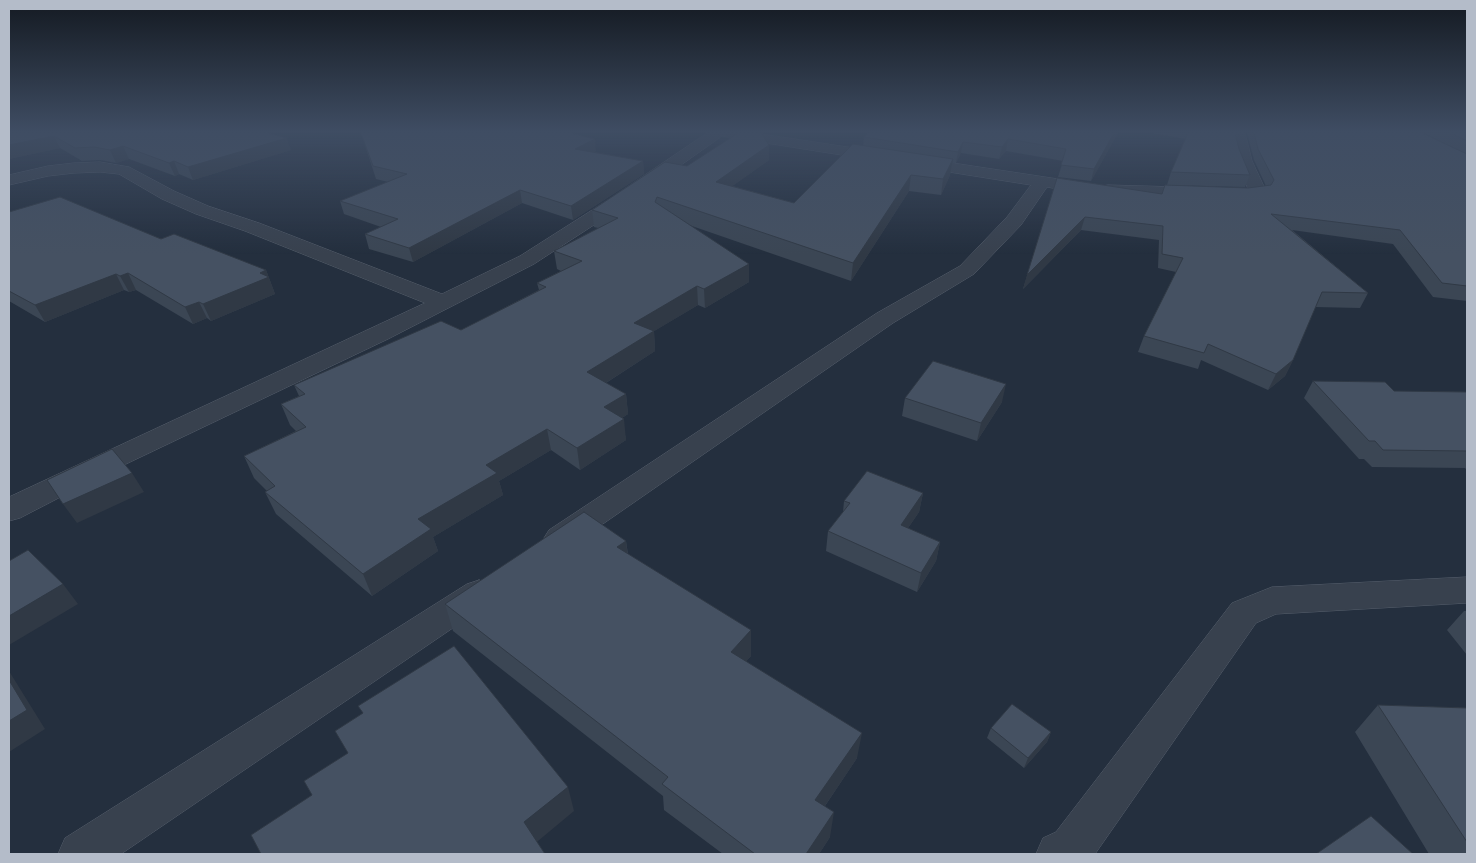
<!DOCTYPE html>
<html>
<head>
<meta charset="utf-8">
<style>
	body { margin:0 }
	#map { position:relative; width:1476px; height:863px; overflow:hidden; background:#242f3e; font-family:Commissioner,sans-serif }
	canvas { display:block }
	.frame { position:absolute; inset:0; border:10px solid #b4bcc9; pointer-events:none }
</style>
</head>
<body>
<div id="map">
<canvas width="1476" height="863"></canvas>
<div class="frame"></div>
</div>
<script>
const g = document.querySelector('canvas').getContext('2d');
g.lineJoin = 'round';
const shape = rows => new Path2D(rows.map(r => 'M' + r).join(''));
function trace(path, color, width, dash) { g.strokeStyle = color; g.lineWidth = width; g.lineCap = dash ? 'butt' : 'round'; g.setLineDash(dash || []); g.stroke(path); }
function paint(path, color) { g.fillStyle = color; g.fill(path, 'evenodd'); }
const minor = shape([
	[707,133,755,133,1058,179,1064,180,1066,184,1064,188,1058,189,1047,187,1021,225,974,274,893,323,571,546,560,550,549,546,544,538,549,530,877,313,960,266,1007,217,1031,185,722,136,623,206,534,264,388,339,105,474,20,518,9,521,9,497,425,303,245,231,196,214,162,199,119,174,100,172,74,173,48,176,9,185,9,175,48,166,74,163,100,162,129,167,174,191,208,206,259,223,442,294,520,256,611,198,707,133],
	[1231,133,1245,133,1252,161,1267,193,1264,197,1243,199,1108,195,1102,194,1099,190,1102,186,1108,185,1248,189,1236,161,1231,133],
	[1467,577,1467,603,1276,614,1256,623,1095,854,1036,854,1043,838,1056,832,1232,603,1272,587,1467,577],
	[479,580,491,584,496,593,491,602,121,854,58,854,65,838,467,584,479,580]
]);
trace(minor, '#565f6c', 1);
paint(minor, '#38414e');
paint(shape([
	[9,133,291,150,193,180,179,174,175,176,129,159,116,163,100,160,82,161,60,148,9,159],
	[361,133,570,133,596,151,594,152,643,161,644,174,573,220,522,203,413,262,369,249,365,234,381,227,344,214,340,201,388,182,376,179],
	[1118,133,1091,181,1058,177,1063,161,1006,151,999,159,961,153,956,163,952,163,950,175,941,195,909,191,851,281,689,225,749,282,705,308,698,305,654,331,655,351,606,383,626,394,628,414,622,418,626,440,580,470,551,450,499,481,503,495,433,537,438,551,372,596,276,514,265,492,267,491,254,478,244,456,296,431,290,425,281,404,299,396,294,385,461,330,539,290,537,283,561,271,557,269,554,251,598,228,594,227,592,210,687,166,769,145,769,160,732,186,794,203,863,146,864,137],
	[1152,133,1235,133,1239,149,1250,175,1245,187,1167,185,1171,172,1185,139],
	[1247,133,1422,133,1440,141,1424,133,1467,133,1467,301,1433,297,1393,244,1292,230,1368,293,1360,308,1315,307,1293,360,1285,376,1268,390,1201,360,1198,369,1138,352,1144,336,1176,272,1158,268,1159,240,1081,230,1023,289,1057,178,1162,194,1248,188,1266,186,1254,160],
	[9,212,161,239,266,270,275,294,211,321,207,318,193,324,136,290,129,292,124,290,45,322,9,301],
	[1313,381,1394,391,1467,392,1467,470,1465,468,1372,467,1364,459,1359,459,1304,398],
	[905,398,1002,402,977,441,902,416],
	[923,493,919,512,908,528,940,542,936,561,917,592,826,551,828,531,843,512,844,501],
	[626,541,628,554,751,656,746,661,857,758,825,806,830,837,819,854,723,854,664,810,663,796,453,631,445,604],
	[1464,611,1467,611,1467,655,1447,630],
	[1378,705,1467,708,1467,854,1429,854,1355,732],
	[991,728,1051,732,1047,742,1024,768,987,738]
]), '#3b4654');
paint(shape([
	[1114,133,1118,133,1091,181,1094,169],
	[54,136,60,148,9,159,9,145],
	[287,138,291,150,193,180,188,167],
	[595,139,596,151,576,161,575,149],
	[1008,139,1006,151,999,159,1002,147],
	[963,142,961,153,956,163,958,152],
	[769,145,769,160,716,198,716,182],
	[123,146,129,159,116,163,110,150],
	[953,159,950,175,941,195,943,179],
	[174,161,179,174,175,176,169,163],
	[643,161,644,174,573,220,571,206],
	[911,175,909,191,851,281,853,263],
	[520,190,522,203,413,262,409,248],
	[1085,217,1081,230,1023,289,1027,275],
	[749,264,749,282,705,308,704,289],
	[266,270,275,294,211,321,203,304,260,273],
	[128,273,136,290,129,292,120,276],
	[116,274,124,290,45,322,35,305],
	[697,286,698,305,636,342,634,323],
	[199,302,207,318,193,324,185,307],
	[654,331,655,351,590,393,587,372],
	[1293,360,1285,376,1268,390,1276,374],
	[1006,384,1002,402,977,441,981,423],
	[626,394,628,414,606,428,604,407],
	[624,419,626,440,580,470,577,448],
	[547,429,551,450,499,481,503,495,433,537,438,551,372,596,363,574,418,519,486,465],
	[132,473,144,492,77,523,63,504],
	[923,493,919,512,897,544,901,525],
	[626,541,629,567,617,547],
	[940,542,936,561,917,592,921,573],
	[63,584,78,604,9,645,9,616],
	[751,630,751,656,731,678,731,652],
	[9,671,45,729,9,752],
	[1051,732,1047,742,1024,768,1028,758],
	[862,733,857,758,812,825,815,800],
	[568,787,574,811,532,846,524,822],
	[834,812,830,837,819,854,806,854]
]), '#303945');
const building = shape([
	[9,133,267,133,287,138,188,167,174,161,169,163,123,146,110,150,94,147,75,148,54,136,9,145,9,133],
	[361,133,570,133,595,139,575,149,643,161,571,206,520,190,409,248,365,234,398,219,340,201,407,174,373,166,361,133],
	[738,133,761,133,769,145,716,182,794,203,853,144,953,159,943,179,911,175,853,263,657,197,655,202,749,264,704,289,697,286,634,323,654,331,587,372,626,394,604,407,624,419,577,448,547,429,486,465,497,473,418,519,431,529,363,574,265,492,275,486,244,456,306,427,281,404,305,394,294,385,441,321,461,330,546,287,537,283,582,261,554,251,618,218,592,210,665,162,687,166,738,133],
	[868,133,1114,133,1094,169,1061,165,1066,149,1008,139,1002,147,963,142,958,152,864,137,868,133],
	[1188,133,1235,133,1239,149,1250,175,1171,172,1188,133],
	[1254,133,1422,133,1467,154,1467,286,1442,283,1400,230,1271,214,1368,293,1322,292,1293,360,1276,374,1208,344,1204,353,1144,336,1183,258,1162,254,1163,226,1085,217,1027,275,1057,178,1162,194,1165,185,1248,188,1271,185,1274,180,1258,149,1254,133],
	[1451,133,1467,133,1467,141,1451,133],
	[60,197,161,239,174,234,266,270,260,273,269,277,203,304,199,302,185,307,128,273,120,276,116,274,35,305,9,291,9,212,60,197],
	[933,361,1006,384,981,423,905,398,933,361],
	[1313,381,1385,382,1394,391,1467,392,1467,451,1383,450,1375,441,1369,441,1313,381],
	[112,449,132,473,63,504,47,480,112,449],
	[867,471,923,493,901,525,940,542,921,573,828,531,850,503,844,501,867,471],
	[584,512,626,541,617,547,751,630,731,652,862,733,815,800,834,812,806,854,755,854,662,784,668,777,445,604,584,512],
	[28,550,63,584,9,616,9,561,28,550],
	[454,646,568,787,524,822,545,854,261,854,251,835,312,795,304,781,348,753,335,731,363,713,358,706,454,646],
	[9,680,27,710,9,721,9,680],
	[1012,704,1051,732,1028,758,991,728,1012,704],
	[1378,705,1467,708,1467,842,1378,705],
	[1371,816,1413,854,1316,854,1371,816]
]);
paint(building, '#455162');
trace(building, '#303945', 1);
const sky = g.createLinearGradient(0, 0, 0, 254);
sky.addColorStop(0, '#141a22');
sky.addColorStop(0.52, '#3f4d63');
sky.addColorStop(1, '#3f4d6300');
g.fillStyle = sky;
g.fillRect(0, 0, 1476, 254);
</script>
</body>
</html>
